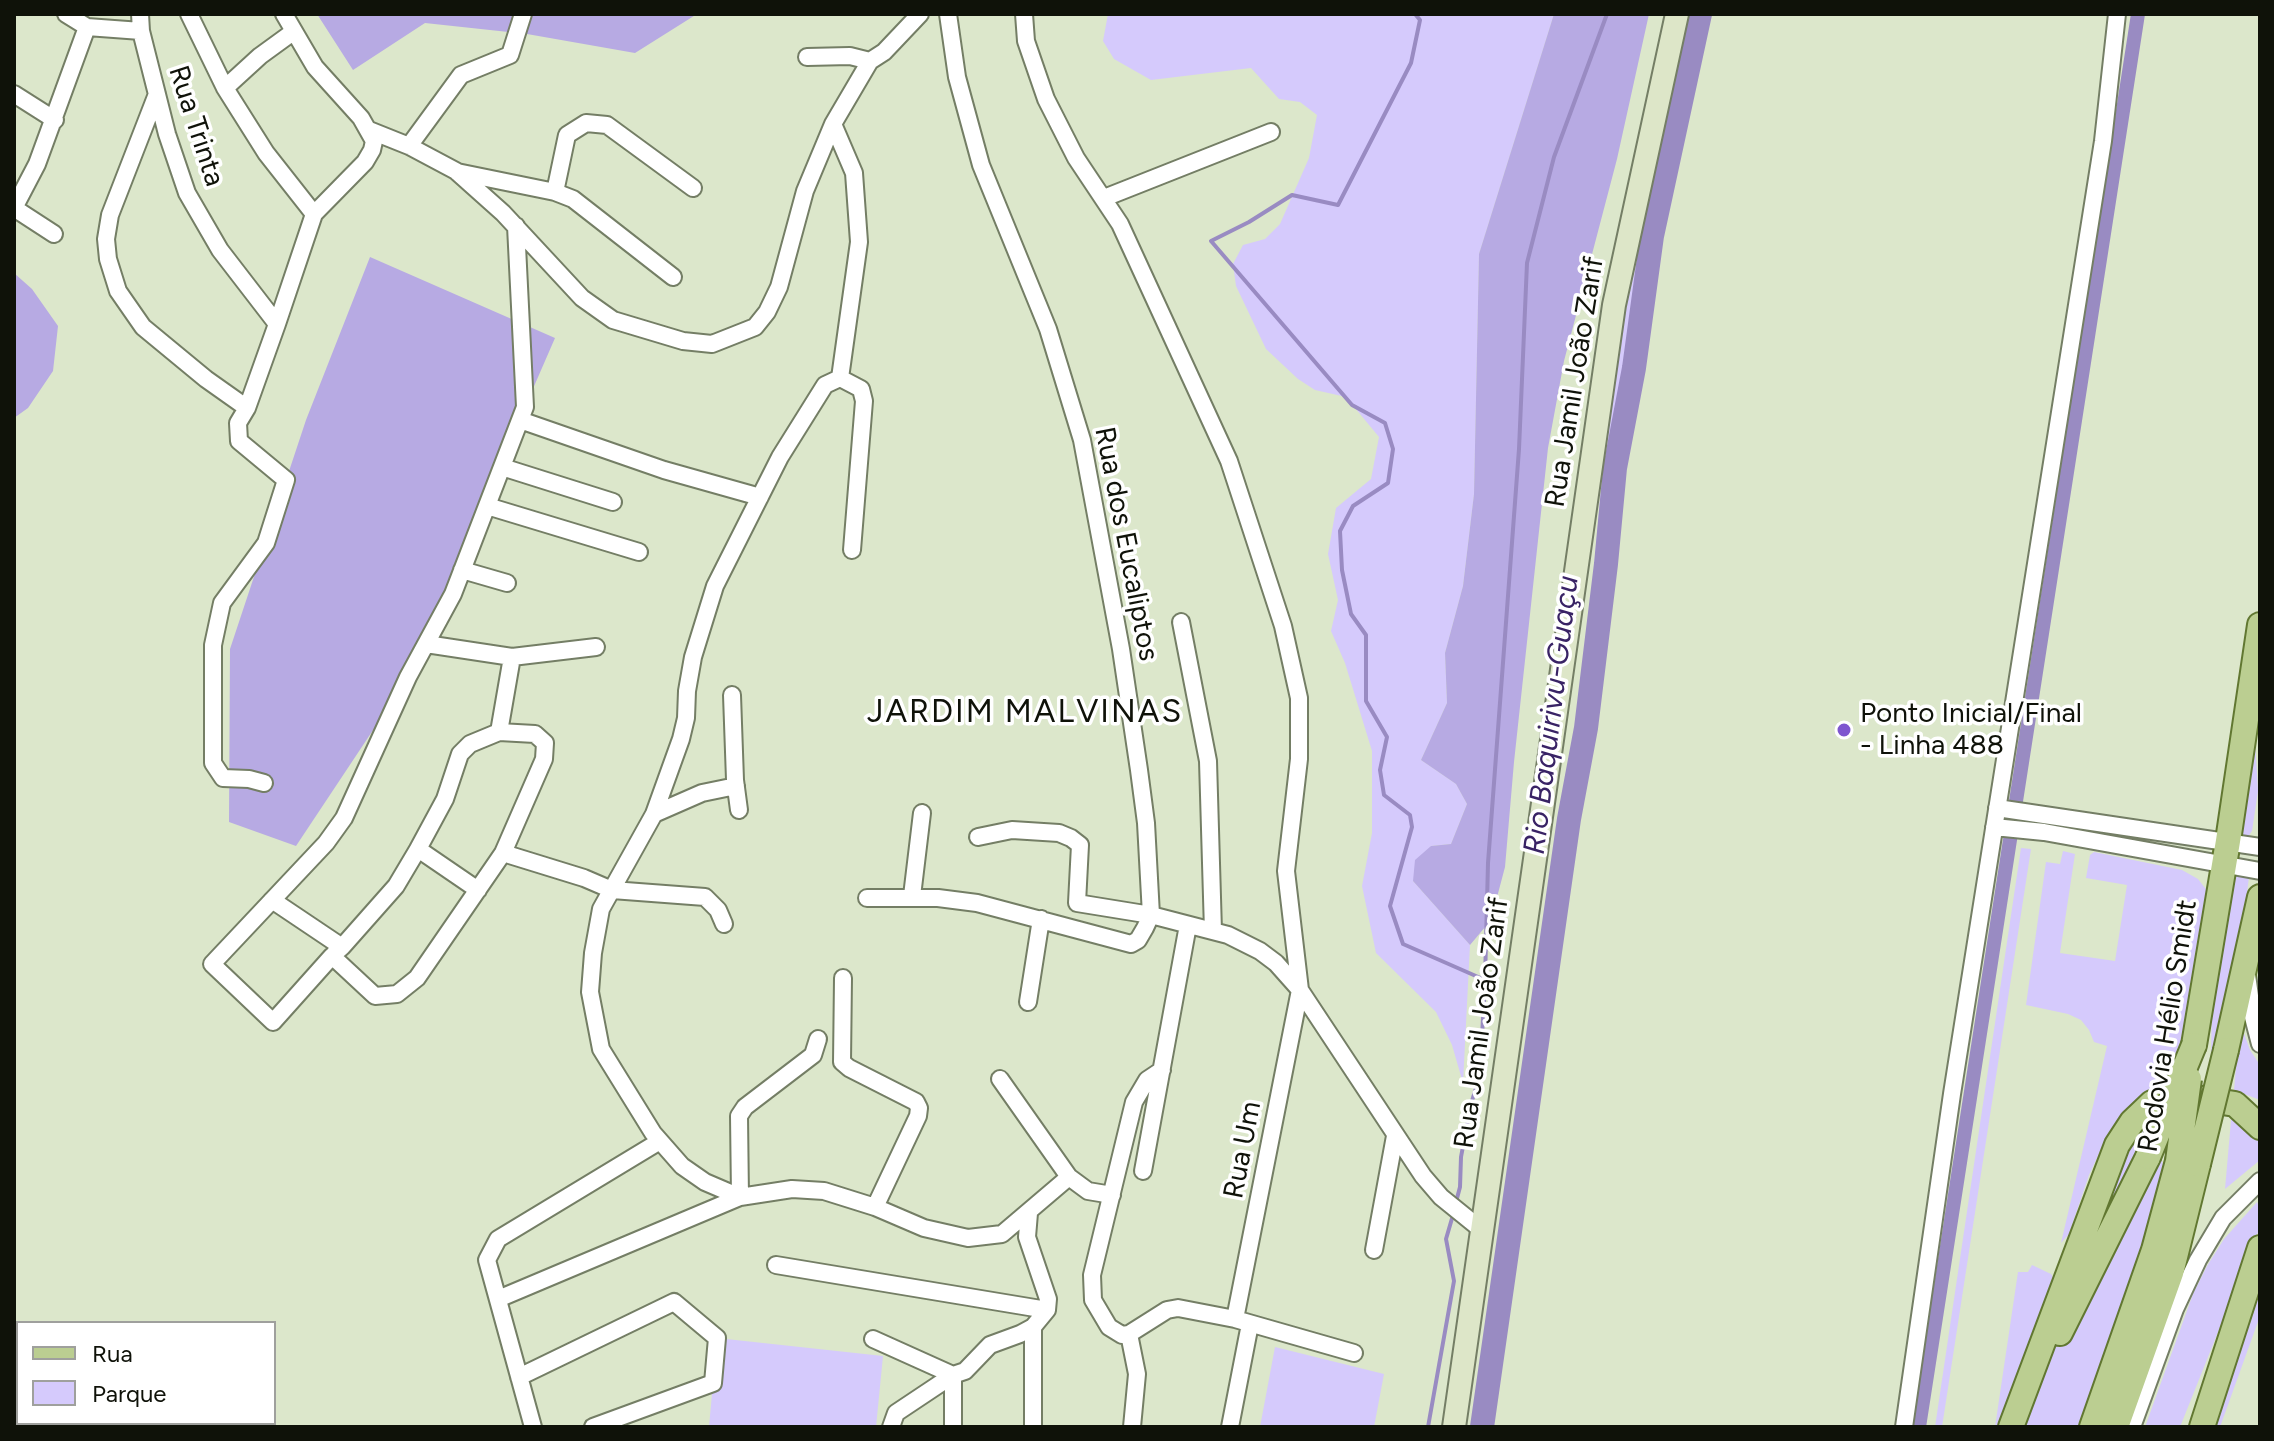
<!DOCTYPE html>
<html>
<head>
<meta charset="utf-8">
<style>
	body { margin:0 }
	#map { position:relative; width:2274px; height:1441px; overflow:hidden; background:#dce7cb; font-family:Figtree,sans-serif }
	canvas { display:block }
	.frame { position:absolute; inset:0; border:16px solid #0f1209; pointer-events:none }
	.legend { position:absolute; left:16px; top:1321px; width:260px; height:104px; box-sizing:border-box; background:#fff; border:2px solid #9fa09d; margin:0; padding:10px 14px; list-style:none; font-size:24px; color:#0f1209 }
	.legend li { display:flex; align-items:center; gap:16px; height:40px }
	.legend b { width:40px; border:2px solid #9fa09d }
</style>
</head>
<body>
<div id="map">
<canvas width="2274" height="1441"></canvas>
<div class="frame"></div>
<ul class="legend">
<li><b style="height:10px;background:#bbce91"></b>Rua</li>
<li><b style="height:22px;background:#d5cafc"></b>Parque</li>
</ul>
</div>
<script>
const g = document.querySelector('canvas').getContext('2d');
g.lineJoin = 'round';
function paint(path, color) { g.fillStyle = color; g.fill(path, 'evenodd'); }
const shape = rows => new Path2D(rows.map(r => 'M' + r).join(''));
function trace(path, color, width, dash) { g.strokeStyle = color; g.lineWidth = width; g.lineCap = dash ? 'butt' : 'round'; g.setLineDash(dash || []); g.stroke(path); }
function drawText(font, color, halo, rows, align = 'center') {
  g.font = font + ' Figtree,sans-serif'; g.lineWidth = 7; g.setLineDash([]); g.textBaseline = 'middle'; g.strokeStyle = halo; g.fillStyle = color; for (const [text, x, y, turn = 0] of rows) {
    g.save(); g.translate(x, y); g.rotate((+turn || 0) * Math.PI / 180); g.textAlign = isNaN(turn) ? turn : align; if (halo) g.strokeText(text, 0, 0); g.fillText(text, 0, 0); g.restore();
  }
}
paint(shape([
	[1108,14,1554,14,1479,254,1474,494,1463,586,1445,653,1447,703,1421,760,1456,784,1467,804,1451,844,1431,846,1413,881,1470,945,1463,1083,1452,1045,1436,1012,1376,953,1362,886,1372,833,1372,751,1345,663,1331,631,1338,600,1328,554,1336,508,1371,479,1379,437,1346,397,1315,390,1298,379,1266,349,1236,286,1233,264,1243,245,1265,239,1280,224,1309,158,1317,115,1300,102,1279,99,1251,68,1151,80,1114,59,1103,41],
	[1689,14,1694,14,1648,232,1624,381,1618,399,1609,462,1610,481,1606,491,1603,514,1602,579,1594,634,1593,636,1588,636,1605,444,1624,319],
	[2255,739,2258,791,2252,831,2247,838,2239,833,2253,740],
	[2021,848,2031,849,1942,1427,1935,1427],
	[2063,851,2075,854,2060,953,2115,961,2127,885,2086,878,2090,855,2094,852,2182,870,2198,879,2209,893,2187,1043,2171,1089,2149,1094,2131,1105,2109,1132,2089,1175,2069,1234,2061,1243,2107,1046,2094,1042,2089,1030,2081,1020,2068,1014,2026,1005,2046,862,2060,864],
	[2235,871,2249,877,2242,932,2214,1054,2211,1053,2212,1005,2229,878],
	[2240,1022,2250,1050,2260,1065,2260,1100,2234,1090],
	[2163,1108,2059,1319,2122,1147],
	[2232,1109,2260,1133,2260,1160,2225,1189],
	[2162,1161,2164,1167,2150,1226,2080,1427,2020,1427,2030,1396,2064,1329,2158,1162],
	[2257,1202,2260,1210,2260,1227,2180,1427,2145,1427,2193,1294,2207,1266,2224,1239],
	[2032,1265,2051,1274,2056,1282,2004,1427,1995,1427,2018,1272,2028,1272],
	[2260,1278,2260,1316,2220,1427,2210,1427],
	[717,1338,883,1356,876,1427,709,1427],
	[1275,1347,1384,1374,1374,1427,1260,1427]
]), '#d5cafc');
paint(shape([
	[317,14,697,14,635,53,527,34,425,23,353,70],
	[1554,14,1649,14,1617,159,1564,361,1548,448,1514,762,1505,867,1491,920,1470,945,1413,881,1415,860,1431,846,1451,844,1467,804,1456,784,1421,760,1447,703,1445,653,1463,586,1474,494,1479,254],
	[370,257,555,338,525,407,453,594,401,688,296,846,229,822,230,649,306,420],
	[14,273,32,289,58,326,53,371,28,408,14,418]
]), '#b7aae3');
trace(shape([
	[1415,14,1420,20,1411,63,1338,205,1292,195,1249,222,1211,241,1352,405,1385,423,1393,449,1388,483,1353,506,1340,531,1342,570,1351,614,1366,635,1366,701,1387,737,1380,770,1384,795,1410,815,1412,827,1390,906,1403,944,1485,980,1480,1075,1471,1104,1461,1157,1460,1187,1456,1202],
	[1485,980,1488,863,1519,449,1527,263,1554,157,1607,14],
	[1428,1427,1454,1281,1446,1239,1453,1215]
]), '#998bc2', 4);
trace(shape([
	[1919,1427,2138,14]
]), '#998bc2', 14);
trace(shape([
	[1482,1427,1569,819,1586,728,1606,564,1615,468,1634,368,1652,236,1700,14]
]), '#998bc2', 24);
const street = shape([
	[66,14,87,27,141,31],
	[140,14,141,31,167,134,187,193,220,250,277,324],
	[189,14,225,88,266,153,314,214],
	[948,14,957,77,981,165,1048,329,1082,440,1121,649,1139,770,1146,823,1151,915,1228,935,1260,951,1276,963,1300,990,1423,1176,1441,1197,1483,1231],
	[1024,14,1026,41,1046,99,1076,158,1120,224,1229,461,1283,626,1299,698,1299,759,1286,871,1300,990,1235,1319],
	[807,57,850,56,870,61],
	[225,88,260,56,293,32],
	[14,94,55,120],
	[157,94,110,215,106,239,108,259,118,291,143,327,206,379,247,408],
	[833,124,854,173,859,242,840,378],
	[369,130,409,146,456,171,503,213,582,298,613,320,683,341,712,344,755,327,767,312,779,287,805,191,833,124,870,61,884,52,920,14],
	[409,146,461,75,510,55,523,14],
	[457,172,555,192,573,199,673,277],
	[555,192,567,135,586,123,607,125,693,188],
	[1104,198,1271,132],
	[14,208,37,164,87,27],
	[14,208,54,234],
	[516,226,525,407,453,594,408,677,344,818,326,843,212,964,273,1022,332,956,375,996,397,994,417,978,503,853,584,878,612,890,705,897,718,910,724,924],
	[520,420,664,470,760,497],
	[502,467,613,502],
	[487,506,639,552],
	[852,550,864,401,861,389,840,378,825,385,780,457,715,586,693,657,687,691,686,718,681,739,654,814,601,909,593,953,590,992,601,1049,653,1133,682,1166,705,1182,740,1197,792,1189,824,1191,875,1207,924,1228,968,1238,1002,1234,1069,1177],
	[462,570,507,583],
	[1181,622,1208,761,1213,931],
	[426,644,512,657,596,647],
	[732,695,735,780,739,810],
	[499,732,512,657],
	[264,783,249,779,223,778,213,763,213,645,222,603,266,543,286,480,239,441,238,423,247,408,277,324,314,214,365,162,372,150,374,141,361,118,315,67,284,14],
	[1997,808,2260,847],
	[654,814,702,793,736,786],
	[1994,827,2044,832,2260,871],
	[418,849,445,799,460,754,470,744,499,732,535,734,545,743,544,759,503,853],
	[912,896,922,813],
	[867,898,938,898,977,903,1131,944,1138,940,1145,928,1151,915,1077,903,1080,845,1071,838,1059,833,1012,830,978,837],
	[272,900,342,947,334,954],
	[342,947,396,886,418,849,478,890],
	[2247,975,2253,1017,2260,1044],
	[843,978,842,1062,849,1068,916,1102,919,1108,918,1116,875,1207],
	[1028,1002,1041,919],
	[1162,1070,1147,1080,1134,1102,1092,1275,1093,1300,1109,1327,1122,1335,1129,1334,1167,1310,1178,1308,1235,1319,1354,1353],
	[1000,1079,1069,1177,1088,1191,1112,1195],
	[1143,1171,1188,925],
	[1374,1250,1395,1136],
	[776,1265,1047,1310],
	[498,1299,740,1197,739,1116,745,1107,813,1055,818,1039],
	[1129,1334,1137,1374,1132,1427],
	[873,1339,953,1375,965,1371,990,1345,1020,1334,1033,1327,1047,1310,1048,1299,1027,1237,1029,1213],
	[519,1377,674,1302,717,1338,713,1383,593,1427],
	[533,1427,487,1260,498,1239,660,1141],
	[891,1427,896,1413,953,1375,953,1427],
	[1033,1427,1033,1327],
	[1230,1427,1250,1324],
	[1904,1427,1952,1094,2103,141,2117,14],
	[2132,1427,2175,1309,2198,1260,2223,1218,2260,1181]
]);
const secondary = shape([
	[1454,1427,1614,305,1677,14]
]);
const primary = shape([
	[2194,1045,2228,841,2260,625],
	[2226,1050,2260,897],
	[2060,1333,2148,1157],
	[2011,1427,2117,1145,2132,1122,2152,1103,2165,1098,2190,1097,2235,1104,2260,1127],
	[2092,1427,2154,1250,2178,1161],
	[2116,1427,2171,1273,2198,1164],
	[2202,1427,2260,1248]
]);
trace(street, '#747e65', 20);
trace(secondary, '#747e65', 26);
trace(primary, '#617731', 28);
trace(street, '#fff', 16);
trace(secondary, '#dde6c8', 22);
trace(primary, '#bbce91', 24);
const primaryBridge = shape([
	[2148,1157,2194,1045],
	[2178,1161,2189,1079],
	[2198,1164,2226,1050]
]);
trace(primaryBridge, '#617731', 28, []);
trace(primaryBridge, '#bbce91', 24);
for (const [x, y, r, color] of [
	[1844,730,8,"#7e56cf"]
]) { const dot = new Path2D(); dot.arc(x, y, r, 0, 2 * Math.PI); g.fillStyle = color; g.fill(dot); trace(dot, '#fff', 3); }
drawText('28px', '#0f1209', '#fff', [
	["Rua Trinta",196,126,72],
	["Rua Jamil João Zarif",1575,382,-81],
	["Rua dos Eucaliptos",1126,544,79],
	["Rua Jamil João Zarif",1482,1023,-82],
	["Rodovia Hélio Smidt",2168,1026,-81],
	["Rua Um",1243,1150,-79]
]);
drawText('28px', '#0f1209', '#fff', [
	["Ponto Inicial/Final",1860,714],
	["- Linha 488",1860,746]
], 'left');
drawText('italic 30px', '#392365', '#fff', [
	["Rio Baquirivu-Guaçu",1552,715,-83]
]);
g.letterSpacing = '2px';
drawText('32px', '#0f1209', '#fff', [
	["JARDIM MALVINAS",1025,713]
]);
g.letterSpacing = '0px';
</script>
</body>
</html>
